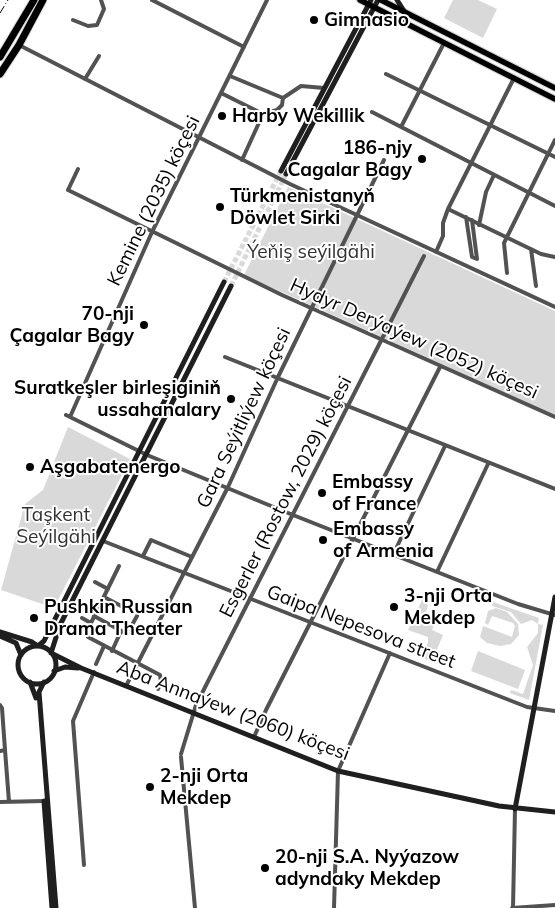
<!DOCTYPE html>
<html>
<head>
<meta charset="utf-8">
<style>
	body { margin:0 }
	canvas { display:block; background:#fff }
</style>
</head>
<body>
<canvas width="555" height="908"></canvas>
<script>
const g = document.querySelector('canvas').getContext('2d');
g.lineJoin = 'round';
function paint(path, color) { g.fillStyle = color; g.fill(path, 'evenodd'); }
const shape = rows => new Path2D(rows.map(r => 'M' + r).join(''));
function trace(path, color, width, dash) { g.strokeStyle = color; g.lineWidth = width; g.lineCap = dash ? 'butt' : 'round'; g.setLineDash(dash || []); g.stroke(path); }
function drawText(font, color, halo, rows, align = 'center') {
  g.font = font + ' Mulish,sans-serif'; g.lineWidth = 4; g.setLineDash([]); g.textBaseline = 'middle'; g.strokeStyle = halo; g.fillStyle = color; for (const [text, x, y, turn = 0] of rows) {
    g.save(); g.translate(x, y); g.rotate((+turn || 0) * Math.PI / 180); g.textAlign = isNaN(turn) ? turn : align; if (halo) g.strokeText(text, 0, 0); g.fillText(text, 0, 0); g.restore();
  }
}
paint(shape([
	[453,0,478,0,497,9,483,38,444,18],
	[288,187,555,311,555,415,244,275],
	[68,427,130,459,54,608,1,590,25,504,43,490],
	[422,600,428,605,426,612,437,617,432,630,443,635,434,657,442,661,441,665,422,658,428,642,428,637,408,630],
	[493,602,539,618,538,624,532,620,521,624,511,612,492,606],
	[496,608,507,612,518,624,519,635,511,644,500,646,487,643,480,637,483,626,512,637,515,626,513,623,492,616,488,625,485,623,488,611],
	[538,624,543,625,529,700,510,693,511,690,523,694,533,665,527,647,538,633],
	[478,651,525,670,518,689,471,671]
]), '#d9d9d9');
trace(shape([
	[224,282,281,171],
	[231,286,286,174]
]), '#d9d9d9', 5, [5, 2.5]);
const primary = shape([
	[360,0,555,99],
	[381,0,555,88]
]);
const highway = shape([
	[0,57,34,0],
	[0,74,19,45,43,0]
]);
trace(primary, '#dbdbdb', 8);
trace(highway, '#dbdbdb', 9);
trace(shape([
	[152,0,244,47],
	[73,20,88,26,97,25,104,9,101,0],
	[19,45,290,184,555,307],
	[386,74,555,157],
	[230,76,283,98,301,86,324,88],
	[85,79,99,56],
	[221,93,263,114,242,160],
	[372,112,555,206],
	[263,114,277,110,282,105,283,98],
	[401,127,444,43],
	[78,169,68,190,282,295,555,417],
	[448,209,541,254,555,257],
	[466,217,472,257,477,259,472,220],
	[479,225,486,192,494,175],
	[531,249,536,286],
	[436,252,443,236,443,223,448,209,514,78],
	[507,273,504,243,555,140],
	[225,357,555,489],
	[66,415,147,455,293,515,518,604,555,615],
	[70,417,152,232,267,0],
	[103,541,527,707,555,711],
	[393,555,445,446],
	[143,556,151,540,192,557],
	[119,566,88,629,88,637,160,675,161,682,158,689],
	[437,572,488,464],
	[95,582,108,589],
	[104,597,125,608],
	[94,616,127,634,137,616],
	[82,618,91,623],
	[112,651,121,631],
	[96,664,104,646],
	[126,686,228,487,278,377,384,160],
	[0,705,2,708,5,750],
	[254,737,266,710,440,367],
	[0,751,5,750,9,802],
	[181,754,196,705,424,256],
	[181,757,195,908],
	[0,802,44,801],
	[84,865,73,721,94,672],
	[334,908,338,771,390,653],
	[512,908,555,905],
	[513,908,515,809]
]), '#525252', 4);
trace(shape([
	[397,0,404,11],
	[281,171,371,0],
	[286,174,378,0],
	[231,286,60,625,51,653,81,668,338,771,499,806,555,812],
	[0,632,32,642,38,646,44,641,224,282],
	[0,636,16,643,21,655],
	'18 665a19 19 0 1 1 38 0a19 19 0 1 1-38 0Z',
	[54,671,65,667,78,668],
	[30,682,36,698],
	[44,682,39,692,56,908],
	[44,801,52,908],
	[515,809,555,597]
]), '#1f1f1f', 5);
trace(primary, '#000', 5.5);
trace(highway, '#000', 7);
trace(shape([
	[0,13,8,0]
]), '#000', 1, [8, 2.5, 1, 2.5]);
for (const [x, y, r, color] of [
	[314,20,5,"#000"],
	[222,116,5,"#000"],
	[422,159,5,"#000"],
	[220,207,5,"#000"],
	[144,325,5,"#000"],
	[231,399,5,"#000"],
	[30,467,5,"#000"],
	[322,493,5,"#000"],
	[323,540,5,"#000"],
	[394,607,5,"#000"],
	[34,618,5,"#000"],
	[150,787,5,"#000"],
	[265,868,5,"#000"]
]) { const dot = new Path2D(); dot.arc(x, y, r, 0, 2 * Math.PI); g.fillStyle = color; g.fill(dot); trace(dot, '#fff', 2); }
drawText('bold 19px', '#000', '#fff', [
	["Gimnasio",324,20],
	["Harby Wekillik",232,116],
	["186-njy",412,148,"right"],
	["Cagalar Bagy",412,170,"right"],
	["Türkmenistanyň",230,196],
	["Döwlet Sirki",230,218],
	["70-nji",134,314,"right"],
	["Çagalar Bagy",134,336,"right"],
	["Suratkeşler birleşiginiň",221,388,"right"],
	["ussahanalary",221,410,"right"],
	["Aşgabatenergo",40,467],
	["Embassy",332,482],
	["of France",332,504],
	["Embassy",333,529],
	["of Armenia",333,551],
	["3-nji Orta",404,596],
	["Mekdep",404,618],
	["Pushkin Russian",44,607],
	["Drama Theater",44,629],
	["2-nji Orta",160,776],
	["Mekdep",160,798],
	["20-nji S.A. Nyýazow",275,857],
	["adyndaky Mekdep",275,879]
], 'left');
drawText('19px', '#000', '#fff', [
	["Kemine (2035) köçesi",154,201,-64],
	["Hydyr Derýaýew (2052) köçesi",414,339,24],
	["Gara Seýitliýew köçesi",244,418,-65],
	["Esgerler (Rostow, 2029) köçesi",286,497,-63],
	["Gaipa Nepesova street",361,627,21],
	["Aba Annaýew (2060) köçesi",233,711,21]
]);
drawText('19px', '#303030', '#fff', [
	["Ýeňiş seýilgähi",311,252],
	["Taşkent",56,515],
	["Seýilgähi",56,537]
]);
</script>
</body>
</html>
